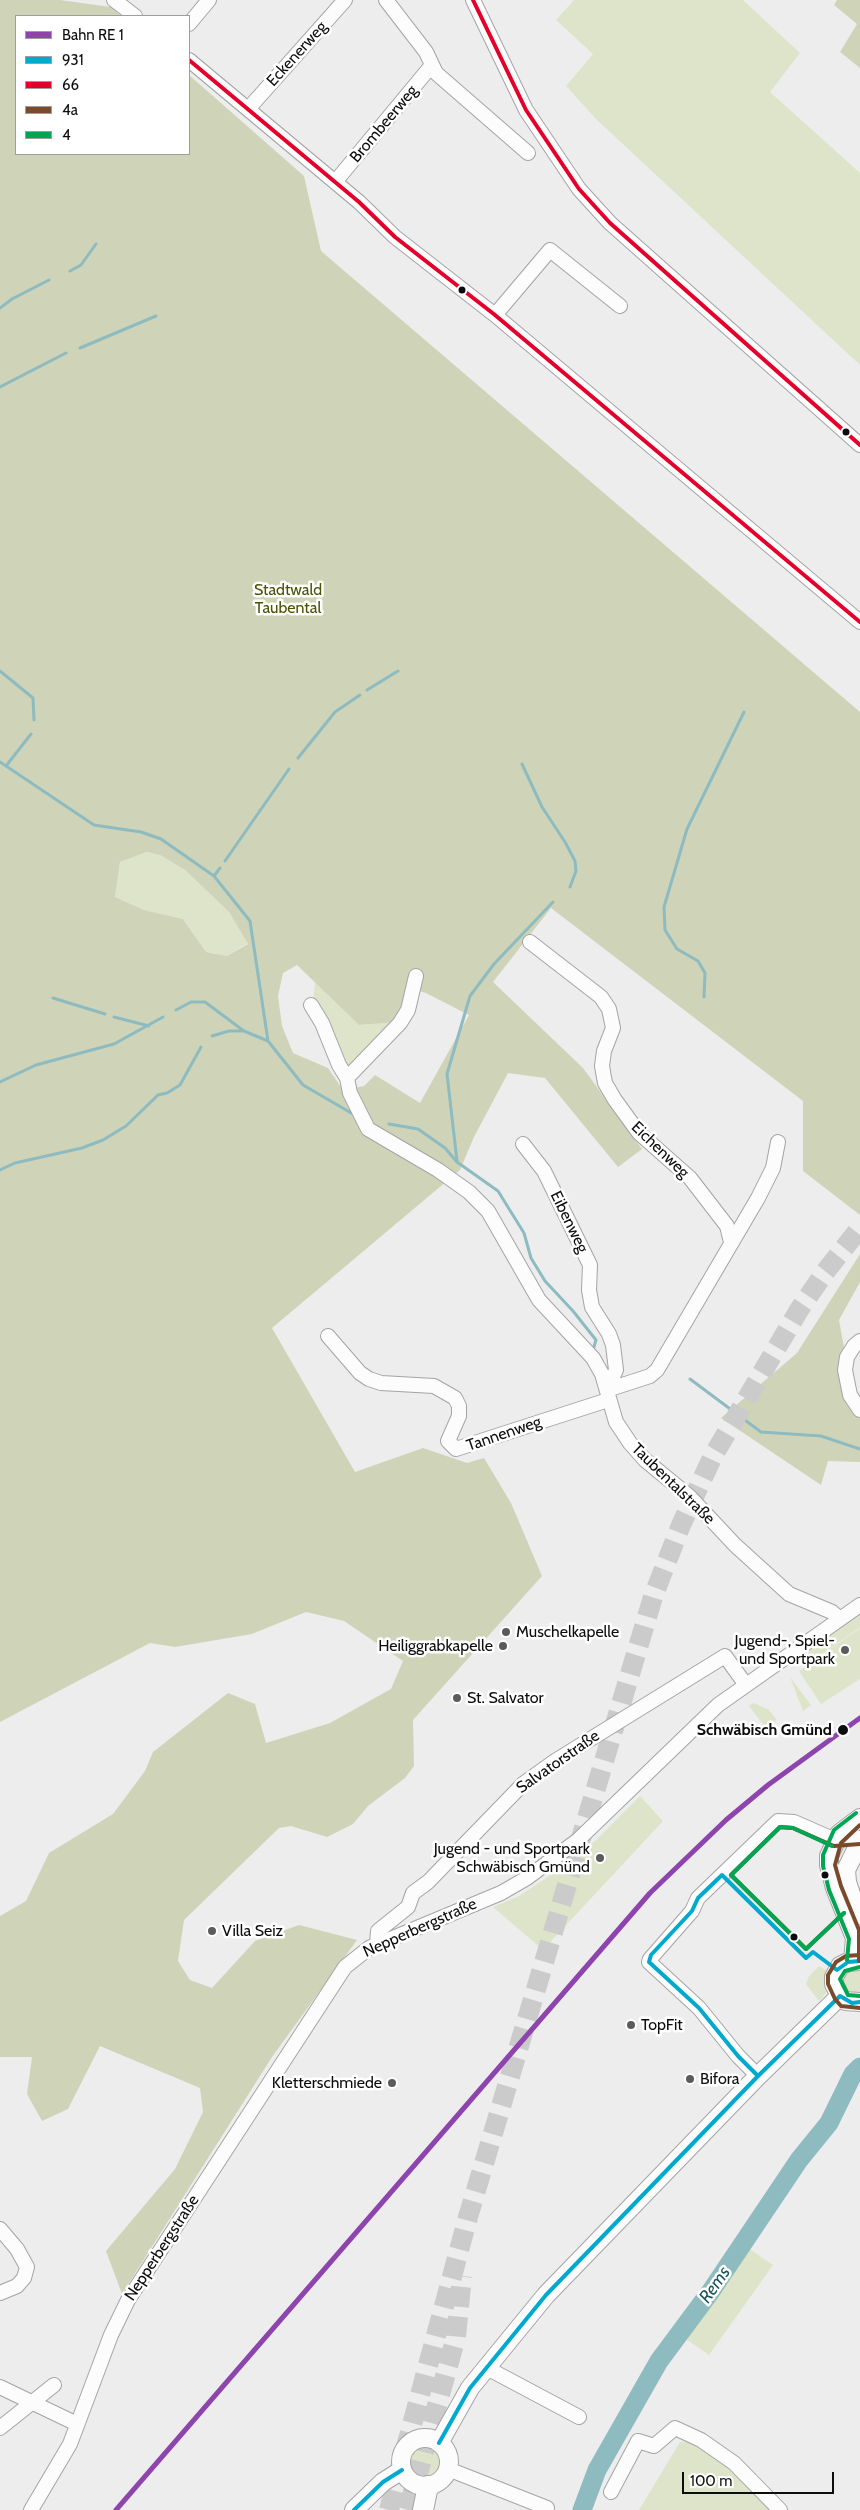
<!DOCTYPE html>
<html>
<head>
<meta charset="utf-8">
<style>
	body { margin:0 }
	#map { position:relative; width:860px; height:2510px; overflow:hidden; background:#ededed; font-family:Cabin,sans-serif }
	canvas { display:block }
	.legend { position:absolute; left:15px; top:15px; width:175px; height:140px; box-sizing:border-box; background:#fff; border:1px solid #9e9e9f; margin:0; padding:6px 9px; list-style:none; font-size:15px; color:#0d0d0e }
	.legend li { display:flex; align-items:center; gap:10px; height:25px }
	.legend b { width:25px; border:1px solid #9e9e9f }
	.scale { position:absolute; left:682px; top:2472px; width:152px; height:22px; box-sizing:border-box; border:2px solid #0d0d0e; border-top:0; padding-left:6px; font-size:15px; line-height:18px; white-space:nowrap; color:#0d0d0e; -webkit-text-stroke:4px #fff; paint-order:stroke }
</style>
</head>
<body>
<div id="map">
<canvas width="860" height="2510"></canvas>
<ul class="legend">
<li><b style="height:6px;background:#8e44ad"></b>Bahn RE 1</li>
<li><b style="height:6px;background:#00a9ce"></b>931</li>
<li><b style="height:6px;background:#e4002b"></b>66</li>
<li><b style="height:6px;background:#7a4b2a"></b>4a</li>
<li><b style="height:6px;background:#00a651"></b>4</li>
</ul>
<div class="scale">100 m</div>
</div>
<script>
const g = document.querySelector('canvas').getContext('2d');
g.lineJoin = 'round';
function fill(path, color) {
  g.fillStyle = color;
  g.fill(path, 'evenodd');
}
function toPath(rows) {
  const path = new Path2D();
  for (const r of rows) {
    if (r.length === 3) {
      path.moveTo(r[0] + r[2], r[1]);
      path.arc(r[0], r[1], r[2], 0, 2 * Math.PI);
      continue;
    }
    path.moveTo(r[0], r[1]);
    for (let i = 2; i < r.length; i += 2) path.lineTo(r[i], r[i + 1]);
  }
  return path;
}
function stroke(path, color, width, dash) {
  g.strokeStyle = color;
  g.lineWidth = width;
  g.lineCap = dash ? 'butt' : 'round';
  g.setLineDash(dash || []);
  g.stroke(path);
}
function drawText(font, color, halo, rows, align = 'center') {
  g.font = font + ' Cabin,sans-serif';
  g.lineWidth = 5;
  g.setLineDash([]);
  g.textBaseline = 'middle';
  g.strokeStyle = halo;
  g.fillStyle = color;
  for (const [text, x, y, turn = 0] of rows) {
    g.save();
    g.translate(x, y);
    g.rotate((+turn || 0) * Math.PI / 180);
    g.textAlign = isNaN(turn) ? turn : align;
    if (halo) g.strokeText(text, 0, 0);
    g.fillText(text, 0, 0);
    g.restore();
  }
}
fill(toPath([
	[574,0,743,0,800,53,770,92,860,173,860,365,596,119,566,86,593,54,556,20],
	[147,852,160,855,185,870,229,912,248,943,227,956,206,952,183,919,144,910,115,897,120,862],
	[315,982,359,1025,399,1022,350,1075,328,1023,313,1002],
	[860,1613,860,1627,814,1660,808,1652],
	[860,1628,860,1679,821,1704,799,1671],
	[790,1677,811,1705,803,1711],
	[753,1703,768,1709,777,1720,766,1728,749,1706],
	[640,1796,663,1821,543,1950,493,1907,519,1896,549,1876,595,1841],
	[819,1966,829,1972,826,1993,819,2001,806,1984,809,1976],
	[856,1969,860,1971,860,1992,852,1993,845,1989,843,1977,848,1971],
	[745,2246,773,2265,709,2355,683,2337],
	[692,2441,709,2449,776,2508,774,2510,639,2510,680,2442],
	[425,2463,17]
]), '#dee4c9');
fill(toPath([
	[0,0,60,0,111,7,121,16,16,16,16,154,189,154,189,75,304,176,321,251,860,712,860,1215,803,1171,803,1101,551,908,493,982,583,1068,642,1149,618,1167,545,1078,508,1073,474,1137,460,1170,272,1328,355,1472,423,1448,467,1463,484,1458,511,1503,542,1576,413,1720,414,1766,405,1778,368,1806,353,1824,327,1837,291,1826,279,1828,184,1920,178,1961,190,1980,212,1988,255,1941,299,1925,357,1940,272,2057,122,2294,106,2251,175,2169,203,2112,200,2088,100,2046,68,2109,42,2121,27,2094,32,2057,0,2057,0,1916,26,1901,49,1853,113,1814,145,1771,153,1752,228,1693,255,1704,266,1743,330,1723,391,1689,403,1661,344,1621,306,1612,252,1634,175,1647,150,1643,0,1722],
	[147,852,160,855,185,870,229,912,248,944,227,956,206,952,183,919,144,910,115,897,120,862],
	[297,965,359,1025,399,1022,409,988,426,993,469,1015,420,1103,375,1075,364,1086,343,1090,328,1068,293,1053,282,1026,278,996,283,973],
	[837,0,860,0,860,68,840,52,857,24,834,5],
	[860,1254,860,1282,839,1320,854,1403,860,1413,860,1462,828,1461,821,1485,721,1418,797,1353]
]), '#cfd4b9');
stroke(toPath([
	[70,271,81,265,96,244],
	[0,308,12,299,49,280],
	[80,348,156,316],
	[0,387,66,353],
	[0,671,33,698,34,720],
	[367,690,398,671],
	[298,758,335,712,360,695],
	[0,762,94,825,141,832,161,839,214,876,250,921,268,1041,303,1085,353,1114],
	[522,764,542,807,565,842,575,861,576,871,570,887],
	[6,766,31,734],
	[225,861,289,769],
	[214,876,220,868],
	[704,997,705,973,698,961,677,949,665,930,664,907,687,829,744,712],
	[53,998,105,1014],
	[176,1010,191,1002,205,1002,244,1031,268,1041],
	[114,1017,149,1026],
	[212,1036,229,1031,244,1031],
	[0,1082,36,1065,114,1044,163,1017],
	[389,1124,418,1129,445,1148,457,1162,498,1191,524,1233,531,1258,545,1281,573,1311,596,1340,593,1350],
	[457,1161,447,1074,470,996,494,964,553,902],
	[0,1170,15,1163,82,1148,103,1140,126,1126,158,1095,167,1093,180,1085,201,1047],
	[690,1379,761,1432,821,1436,860,1449]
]), '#8dbbc0', 3);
stroke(toPath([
	[582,2510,597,2470,659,2361,711,2291,799,2160,829,2123,853,2074,860,2067]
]), '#8dbbc0', 19);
stroke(toPath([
	[389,2510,468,2217,653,1597,681,1525,713,1456,799,1310,825,1272,860,1228],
	[408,2510,456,2337,462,2276]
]), '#cbcbcc', 20, [20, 10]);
const minor = toPath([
	[114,0,135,16],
	[386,0,426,52,436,73,528,153],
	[473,0,526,110,579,189,610,223,860,445],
	[189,24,209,0],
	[189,60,359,202,395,237,495,315,860,622],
	[249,108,345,0],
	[335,182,432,65],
	[495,315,550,250,620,306],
	[530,942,601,997,609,1009,613,1028,604,1051,602,1066,605,1083,615,1100,639,1133,690,1178,727,1226,731,1242],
	[311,1005,322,1023,339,1065,347,1078,350,1093,368,1129,438,1170,469,1192,488,1211,539,1300,593,1358,602,1374,616,1422,630,1443,645,1460,690,1497,735,1545,789,1594,832,1612,840,1619],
	[347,1078,400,1023,408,1010,416,976],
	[523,1144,544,1171,590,1265,589,1290,592,1307,609,1334,613,1345,616,1370,607,1390],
	[328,1336,360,1373,369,1379,381,1383,434,1386,455,1398,459,1406,459,1416,448,1441,456,1449,608,1400],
	[860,1341,854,1346,847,1357,845,1370,850,1395,860,1410],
	[607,1390,650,1376,657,1370,758,1198,773,1168,778,1142],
	[377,1944,378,1931,408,1907,413,1893,428,1882,523,1784,555,1761,725,1656,746,1685],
	[758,2076,738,2056,699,2008,649,1962,650,1959,692,1911,698,1898,778,1821,794,1822,835,1840,860,1838],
	[0,2229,17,2249,27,2267,24,2278,17,2286,0,2293],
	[485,2367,579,2417],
	[0,2387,77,2424],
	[0,2428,54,2385],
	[448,2469,547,2508,546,2510],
	[611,2492,638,2441,654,2446,675,2428,701,2440,734,2463,780,2510],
	[31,2510,70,2444,111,2335,128,2300,345,1967,369,1948,501,1893,527,1878,578,1840,718,1705,860,1605]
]);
const major = toPath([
	[858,1915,847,1882,846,1870,860,1842],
	[853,1961,855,1938,835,1888,829,1865,829,1856,839,1834,860,1818],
	[860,1961,848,1962,840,1966,834,1977,834,1984,840,1996,845,2001,860,2002],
	[425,2462,24],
	[439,2443,470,2388,546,2295,758,2076,840,1996],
	[354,2510,383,2482,402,2470]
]);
const highway = toPath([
	[423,2510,428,2486]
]);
stroke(minor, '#a4a4a5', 16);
stroke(major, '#a4a4a5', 20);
stroke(highway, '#a4a4a5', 22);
stroke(minor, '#fcfcfc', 14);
stroke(major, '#fcfcfc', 18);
stroke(highway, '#fcfcfc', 20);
stroke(toPath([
	[758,2076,738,2056,699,2008,649,1962,651,1955,692,1911,698,1898,722,1875,806,1958,813,1952,837,1970,848,1962,860,1961],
	[439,2443,470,2388,546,2295,758,2076,840,1996,852,2003,860,2002],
	[354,2510,383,2482,402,2470]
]), '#00a9ce', 4);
stroke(toPath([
	[473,0,526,110,579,189,610,223,860,445],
	[189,60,359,202,395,237,495,315,860,622]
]), '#e4002b', 4);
stroke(toPath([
	[844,1913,806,1949,731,1875,780,1827,793,1828,834,1846,860,1844],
	[859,1955,846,1956,836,1962,828,1975,828,1984,835,1999,841,2006,860,2008],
	[859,1961,859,1930,841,1886,835,1865,841,1843,860,1825]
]), '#7a4b2a', 4);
stroke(toPath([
	[832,1846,793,1828,780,1827,731,1875,806,1949,844,1913],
	[847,1960,849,1939,829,1890,823,1866,823,1855,834,1830,856,1813],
	[860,1967,845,1971,840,1979,848,1995,860,1996]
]), '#00a651', 4);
stroke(toPath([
	[116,2510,650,1893,726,1820,768,1785,860,1718]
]), '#8e44ad', 5);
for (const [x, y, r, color] of [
	[462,290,4.5,"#0d0d0e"],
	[846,432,4.5,"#0d0d0e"],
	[506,1632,5,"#5b5b5c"],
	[503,1646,5,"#5b5b5c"],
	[845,1650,5,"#5b5b5c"],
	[457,1698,5,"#5b5b5c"],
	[843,1730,6,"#0d0d0e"],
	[600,1858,5,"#5b5b5c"],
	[825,1875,4.5,"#0d0d0e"],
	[212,1931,5,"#5b5b5c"],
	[794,1937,4.5,"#0d0d0e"],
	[631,2025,5,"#5b5b5c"],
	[690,2079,5,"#5b5b5c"],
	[392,2083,5,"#5b5b5c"]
]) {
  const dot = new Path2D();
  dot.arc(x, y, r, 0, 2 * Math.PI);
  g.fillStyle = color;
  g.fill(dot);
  stroke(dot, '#fff', 2);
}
drawText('16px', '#0d0d0e', '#fff', [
	["Eckenerweg",297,54,-48],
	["Brombeerweg",384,124,-50],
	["Eichenweg",660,1150,44],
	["Eibenweg",569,1222,64],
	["Tannenweg",504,1434,-19],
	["Taubentalstraße",673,1484,44],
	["Salvatorstraße",558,1762,-35],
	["Nepperbergstraße",420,1928,-24],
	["Nepperbergstraße",162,2248,-57]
]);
drawText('16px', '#495300', '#fff', [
	["Stadtwald",288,590],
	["Taubental",288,608]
]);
drawText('16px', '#0d0d0e', '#fff', [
	["Muschelkapelle",516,1632],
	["Jugend-, Spiel-",835,1641,"right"],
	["und Sportpark",835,1659,"right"],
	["Heiliggrabkapelle",493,1646,"right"],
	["St. Salvator",467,1698],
	["Jugend - und Sportpark",590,1849,"right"],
	["Schwäbisch Gmünd",590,1867,"right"],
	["Villa Seiz",222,1931],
	["TopFit",641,2025],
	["Bifora",700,2079],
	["Kletterschmiede",382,2083,"right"]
], 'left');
drawText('bold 16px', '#0d0d0e', '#fff', [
	["Schwäbisch Gmünd",832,1730]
], 'right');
drawText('italic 18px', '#1b545a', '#fff', [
	["Rems",715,2285,-55]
]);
</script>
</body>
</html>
